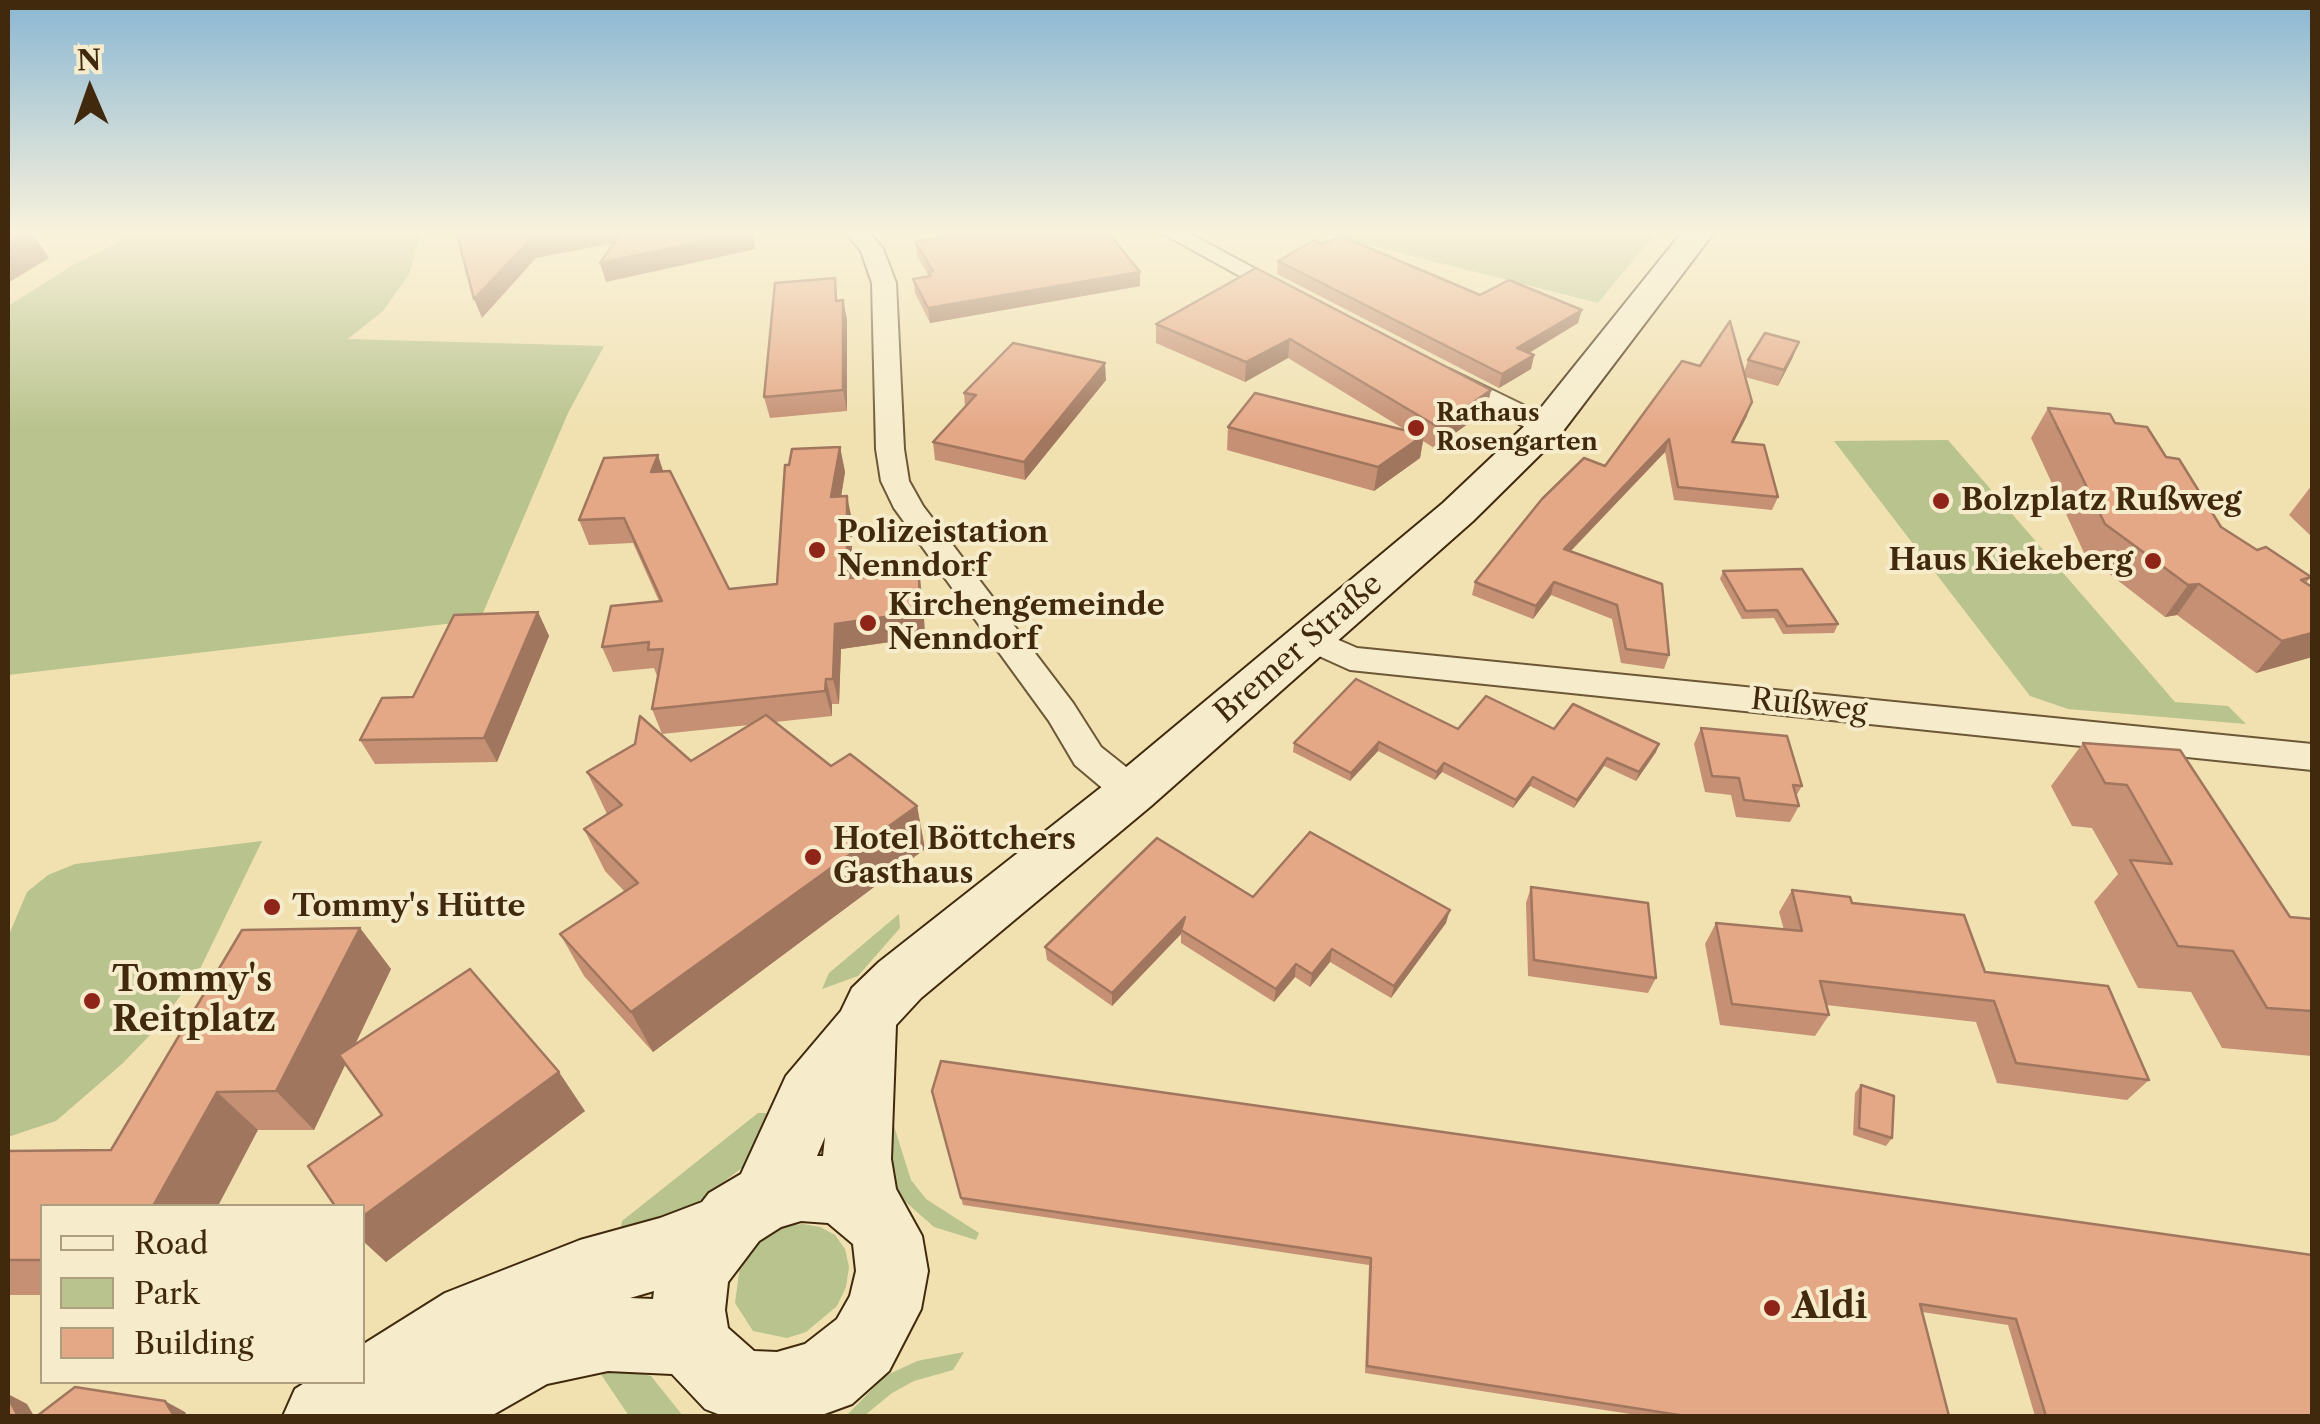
<!DOCTYPE html>
<html>
<head>
<meta charset="utf-8">
<style>
	body { margin:0 }
	#map { position:relative; width:2320px; height:1424px; overflow:hidden; background:#f1e1b1; font-family:"Libre Caslon Text",serif }
	canvas { display:block }
	.frame { position:absolute; inset:0; border:10px solid #40290d; pointer-events:none }
	.legend { position:absolute; left:40px; top:1204px; width:325px; height:180px; box-sizing:border-box; background:#f6eccc; border:2px solid #ad9e80; margin:0; padding:12px 18px; list-style:none; font-size:30px; color:#40290d }
	.legend li { display:flex; align-items:center; gap:20px; height:50px }
	.legend b { width:50px; border:2px solid #ad9e80 }
	.north { position:absolute; left:40px; top:40px; width:100px; height:100px; -webkit-text-stroke:8px #f6eccc; paint-order:stroke; rotate:358deg; font-size:28px; font-weight:700; line-height:40px; text-align:center; color:#40290d }
	.north::after { content:''; display:block; margin:auto; width:35px; height:45px; background:#40290d; clip-path:polygon(50% 0,100% 100%,50% 72%,0 100%) }
</style>
</head>
<body>
<div id="map">
<canvas width="2320" height="1424"></canvas>
<div class="frame"></div>
<ul class="legend">
<li><b style="height:12px;background:#f6eccc"></b>Road</li>
<li><b style="height:28px;background:#b8c38d"></b>Park</li>
<li><b style="height:28px;background:#e5a887"></b>Building</li>
</ul>
<div class="north">N</div>
</div>
<script>
const g = document.querySelector('canvas').getContext('2d');
g.lineJoin = 'round';
function fill(path, color) {
  g.fillStyle = color;
  g.fill(path, 'evenodd');
}
function toPath(rows) {
  const path = new Path2D();
  for (const r of rows) {
    path.moveTo(r[0], r[1]);
    for (let i = 2; i < r.length; i += 2) path.lineTo(r[i], r[i + 1]);
  }
  return path;
}
function stroke(path, color, width, dash) {
  g.strokeStyle = color;
  g.lineWidth = width;
  g.lineCap = dash ? 'butt' : 'round';
  g.setLineDash(dash || []);
  g.stroke(path);
}
function drawText(font, color, halo, rows, align = 'center') {
  g.font = font + ' "Libre Caslon Text",serif';
  g.lineWidth = 8;
  g.setLineDash([]);
  g.textBaseline = 'middle';
  g.strokeStyle = halo;
  g.fillStyle = color;
  for (const [text, x, y, turn = 0] of rows) {
    g.save();
    g.translate(x, y);
    g.rotate((+turn || 0) * Math.PI / 180);
    g.textAlign = isNaN(turn) ? turn : align;
    if (halo) g.strokeText(text, 0, 0);
    g.fillText(text, 0, 0);
    g.restore();
  }
}
fill(toPath([
	[74,231,422,231,409,274,383,311,348,339,604,346,568,413,480,620,8,675,8,306,78,262,140,232],
	[1314,231,1657,231,1598,303],
	[1948,440,2175,702,2228,706,2246,724,2068,709,2030,696,1834,441],
	[262,841,199,971,154,1031,122,1064,56,1121,8,1137,8,937,27,892,48,875,75,864],
	[899,914,900,928,858,976,822,989,829,973],
	[758,1113,781,1113,757,1156,665,1228,619,1244,622,1221],
	[894,1126,911,1180,926,1199,979,1233,976,1240,934,1227,900,1197,879,1127],
	[803,1224,820,1227,835,1235,845,1249,849,1267,846,1287,837,1306,806,1332,787,1338,753,1331,735,1303,740,1266,766,1235,784,1226],
	[964,1352,953,1370,914,1381,892,1393,864,1416,846,1416,885,1376,917,1361],
	[602,1362,651,1376,683,1416,629,1416,600,1373]
]), '#b8c38d');
const minor = toPath([
	[845,231,868,231,883,249,896,283,904,449,909,481,923,506,1073,703,1101,747,1145,782,1151,792,1145,802,1132,806,1119,802,1075,765,1049,721,894,508,881,481,876,449,872,283,861,251,845,231],
	[1158,231,1185,231,1300,293,1296,298,1280,298,1158,231],
	[1449,369,1556,421,1560,427,1556,433,1536,433,1440,382,1436,377,1440,372,1449,369],
	[1311,628,1357,648,2312,744,2312,770,1350,670,1299,647,1294,639,1299,631,1311,628]
]);
const secondary = toPath([
	[1683,231,1715,231,1560,435,1473,521,1151,806,921,998,896,1025,891,1159,896,1189,922,1236,928,1271,921,1309,889,1371,852,1404,819,1416,723,1416,705,1409,672,1374,608,1371,547,1384,491,1416,283,1416,295,1389,306,1382,362,1382,362,1345,445,1293,580,1240,660,1218,702,1202,709,1193,741,1174,786,1076,841,1011,852,988,879,962,1113,778,1443,503,1532,419,1683,231],
	[825,1137,823,1156,817,1156,825,1137],
	[801,1221,828,1223,853,1244,856,1271,850,1296,837,1319,805,1344,777,1352,754,1351,728,1328,725,1310,728,1282,759,1241,781,1227,801,1221],
	[654,1291,653,1299,630,1298,654,1291]
]);
stroke(minor, '#6c5736', 4);
stroke(secondary, '#40290d', 4);
fill(minor, '#f6eccc');
fill(secondary, '#f6eccc');
fill(toPath([
	[944,231,1107,231,1140,286,930,323,915,293,913,279,929,276,917,256,915,242,945,237],
	[1322,244,1480,295,1578,323,1529,353,1534,355,1531,369,1499,388,1277,274,1278,261],
	[1256,268,1491,390,1486,411,1434,448,1423,441,1420,458,1374,491,1227,450,1228,427,1407,431,1288,358,1245,382,1156,343,1156,324],
	[839,300,843,300,847,320,847,411,770,418,764,397],
	[1793,357,1778,386,1745,377,1747,416,1733,442,1778,497,1772,510,1674,500,1665,452,1571,551,1669,655,1664,669,1621,663,1612,619,1551,595,1533,619,1472,595,1475,582,1605,466,1700,366,1744,372,1748,360],
	[1106,380,1025,480,935,460,933,442,965,407,964,393],
	[2048,408,2115,423,2166,457,2221,527,2257,550,2311,577,2306,583,2312,633,2312,657,2256,673,2177,615,2165,617,2085,555,2031,438],
	[840,447,845,472,841,496,852,520,852,578,923,600,925,637,841,649,839,704,832,704,832,716,775,722,831,766,917,806,925,849,653,1052,584,976,560,934,625,892,605,871,584,829,607,814,587,772,691,761,749,725,662,734,652,709,657,676,654,668,613,672,602,647,659,601,633,543,589,545,579,520,663,471,729,589,777,584,789,465],
	[2312,485,2312,537,2289,515],
	[1723,571,1838,624,1834,633,1783,634,1774,618,1742,619,1720,579],
	[538,612,549,636,497,762,375,764,360,740,413,697],
	[1701,728,1802,786,1796,796,1799,806,1790,822,1736,817,1731,795,1705,792,1694,744],
	[1458,729,1554,729,1659,744,1656,752,1636,781,1604,766,1574,808,1530,786,1513,808,1442,772,1435,780,1378,751,1350,781,1293,752,1294,743],
	[2083,743,2290,917,2312,919,2312,1056,2222,1048,2191,992,2138,988,2094,902,2118,874,2092,828,2072,826,2051,786],
	[1531,887,1656,978,1648,993,1528,976,1526,903],
	[1792,890,1852,903,1985,972,2149,1080,2127,1100,1997,1083,1976,1022,1826,1005,1829,1015,1815,1036,1720,1025,1705,944,1716,923,1784,930,1779,912],
	[1253,897,1446,923,1391,998,1330,962,1310,987,1295,977,1274,1002,1181,943,1181,934,1112,1006,1047,960,1045,947],
	[360,928,391,969,355,1045,585,1111,386,1262,362,1240,362,1206,382,1115,345,1065,314,1130,258,1130,42,1206,42,1295,8,1295,8,1151,111,1150],
	[1861,1085,1892,1138,1886,1146,1853,1135,1855,1093],
	[932,1091,2312,1255,2312,1416,2035,1416,2008,1325,1922,1312,1949,1416,1643,1416,1365,1373,1369,1265,963,1205]
]), '#c59074');
fill(toPath([
	[31,231,49,258,8,283,8,244],
	[580,231,632,231,634,239,536,258,482,318,474,299,530,240],
	[752,231,756,249,606,282,600,263],
	[1140,272,1140,286,930,323,928,308],
	[843,300,847,320,847,411,843,390],
	[1582,310,1578,323,1514,362,1517,348],
	[1290,339,1288,358,1245,382,1246,362],
	[1799,342,1793,357,1778,386,1784,370],
	[1534,355,1531,369,1499,388,1502,374],
	[1105,363,1106,380,1025,480,1024,462],
	[1491,390,1486,411,1434,448,1438,427],
	[1752,402,1747,416,1727,455,1732,442],
	[1424,435,1420,458,1374,491,1378,467],
	[1669,439,1665,452,1560,562,1564,549],
	[840,447,845,472,837,522,831,497],
	[658,455,666,480,651,472],
	[847,496,852,520,852,603,847,578],
	[919,575,923,600,925,637,841,649,839,704,833,679,835,624],
	[1554,582,1551,595,1533,619,1536,606],
	[2199,584,2177,615,2165,617,2188,585],
	[538,612,549,636,497,762,484,738],
	[2312,633,2312,657,2256,673,2282,641],
	[826,679,832,704,832,716,825,691],
	[1379,742,1378,751,1350,781,1351,773],
	[1659,744,1656,752,1636,781,1639,772],
	[1607,758,1604,766,1574,808,1577,800],
	[1444,763,1442,772,1435,780,1437,772],
	[1533,777,1530,786,1513,808,1516,800],
	[917,806,925,849,653,1052,631,1012],
	[1450,910,1446,923,1391,998,1394,986],
	[1185,917,1181,934,1112,1006,1112,993],
	[360,928,391,969,314,1130,276,1091],
	[1332,949,1330,962,1310,987,1312,974],
	[1296,964,1295,977,1274,1002,1276,989],
	[559,1072,585,1111,386,1262,362,1240,362,1217],
	[217,1092,258,1130,218,1206,153,1206],
	[8,1394,27,1404,34,1416,18,1416,8,1398],
	[165,1401,185,1412,187,1416,174,1416]
]), '#a0765e');
const building = toPath([
	[8,231,31,231,8,244,8,231],
	[456,231,580,231,530,240,474,299,456,231],
	[622,231,751,231,600,263,622,231],
	[951,231,1107,231,1140,272,928,308,913,279,931,276,928,272,933,271,915,242,955,235,951,231],
	[1341,236,1480,295,1509,280,1582,310,1517,348,1534,355,1502,374,1278,261,1314,240,1322,244,1341,236],
	[1256,268,1491,390,1438,427,1290,339,1246,362,1156,324,1256,268],
	[835,278,836,301,843,300,843,390,764,397,775,283,835,278],
	[1730,321,1752,402,1732,442,1764,445,1778,497,1678,487,1669,439,1564,549,1662,584,1669,655,1626,649,1617,605,1554,582,1536,606,1475,582,1542,499,1584,458,1605,466,1682,361,1700,366,1730,321],
	[1765,333,1799,342,1784,370,1748,360,1765,333],
	[1013,343,1105,363,1024,462,933,442,976,395,964,393,1013,343],
	[1255,393,1424,435,1378,467,1228,427,1255,393],
	[2048,408,2110,414,2115,423,2147,427,2166,457,2179,459,2221,527,2257,550,2266,547,2311,577,2301,580,2312,587,2312,633,2282,641,2199,584,2188,585,2105,524,2048,408],
	[840,447,831,497,847,496,847,578,919,575,920,612,835,624,833,679,826,679,825,691,652,709,663,649,648,650,649,642,602,647,611,606,662,601,624,518,579,520,604,458,658,455,651,472,670,471,729,589,777,584,785,465,789,465,792,449,840,447],
	[1802,569,1838,624,1787,626,1777,610,1746,611,1723,571,1802,569],
	[538,612,484,738,360,740,382,698,413,697,454,615,538,612],
	[1356,679,1458,729,1486,696,1554,729,1573,704,1659,744,1639,772,1607,758,1577,800,1533,777,1516,800,1444,763,1437,772,1379,742,1351,773,1294,743,1356,679],
	[766,715,831,766,850,754,917,806,631,1012,560,934,638,883,584,829,622,805,587,772,635,744,640,716,691,761,766,715],
	[1701,728,1787,736,1802,786,1793,785,1799,806,1744,800,1739,778,1712,776,1701,728],
	[2083,743,2180,750,2290,917,2312,919,2312,1011,2267,1008,2233,951,2178,946,2130,860,2172,864,2127,785,2105,783,2083,743],
	[1310,832,1450,910,1394,986,1332,949,1312,974,1296,964,1276,989,1181,930,1185,917,1112,993,1045,947,1157,838,1253,897,1310,832],
	[1531,887,1648,903,1656,978,1534,960,1531,887],
	[1792,890,1850,897,1852,903,1964,915,1985,972,2108,986,2149,1080,2016,1063,1994,1001,1820,981,1829,1015,1732,1004,1716,923,1802,931,1792,890],
	[360,928,276,1091,217,1092,153,1206,42,1206,42,1260,8,1260,8,1151,111,1150,242,930,360,928],
	[470,969,559,1072,362,1217,362,1206,335,1206,308,1166,382,1115,339,1055,470,969],
	[941,1061,2312,1255,2312,1416,2046,1416,2016,1319,1920,1304,1949,1416,1685,1416,1367,1366,1371,1258,961,1198,932,1091,941,1061],
	[1861,1085,1894,1096,1892,1138,1859,1128,1861,1085],
	[75,1387,165,1401,174,1416,37,1416,75,1387],
	[8,1398,18,1416,8,1416,8,1398]
]);
fill(building, '#e5a887');
stroke(building, '#a0765e', 2.5);
const sky = g.createLinearGradient(0, 0, 0, 430);
sky.addColorStop(0, '#8ab7d3');
sky.addColorStop(0.54, '#f9f2dc');
sky.addColorStop(1, '#f9f2dc00');
g.fillStyle = sky;
g.fillRect(0, 0, 2320, 430);
for (const [x, y, r, color] of [
	[1416,428,10,"#8f2418"],
	[1941,501,10,"#8f2418"],
	[817,550,10,"#8f2418"],
	[2153,561,10,"#8f2418"],
	[868,623,10,"#8f2418"],
	[813,857,10,"#8f2418"],
	[272,907,10,"#8f2418"],
	[92,1001,10,"#8f2418"],
	[1772,1308,10,"#8f2418"]
]) {
  const dot = new Path2D();
  dot.arc(x, y, r, 0, 2 * Math.PI);
  g.fillStyle = color;
  g.fill(dot);
  stroke(dot, '#f6eccc', 4);
}
drawText('bold 25px', '#40290d', '#f6eccc', [
	["Rathaus",1436,414],
	["Rosengarten",1436,443]
], 'left');
drawText('bold 30px', '#40290d', '#f6eccc', [
	["Bolzplatz Rußweg",1961,501],
	["Polizeistation",837,533],
	["Nenndorf",837,567],
	["Haus Kiekeberg",2133,561,"right"],
	["Kirchengemeinde",888,606],
	["Nenndorf",888,640],
	["Hotel Böttchers",833,840],
	["Gasthaus",833,874],
	["Tommy's Hütte",292,907]
], 'left');
drawText('30px', '#40290d', '#f6eccc', [
	["Bremer Straße",1299,649,-41],
	["Rußweg",1809,706,6]
]);
drawText('bold 35px', '#40290d', '#f6eccc', [
	["Tommy's",112,981],
	["Reitplatz",112,1021],
	["Aldi",1792,1308]
], 'left');
</script>
</body>
</html>
